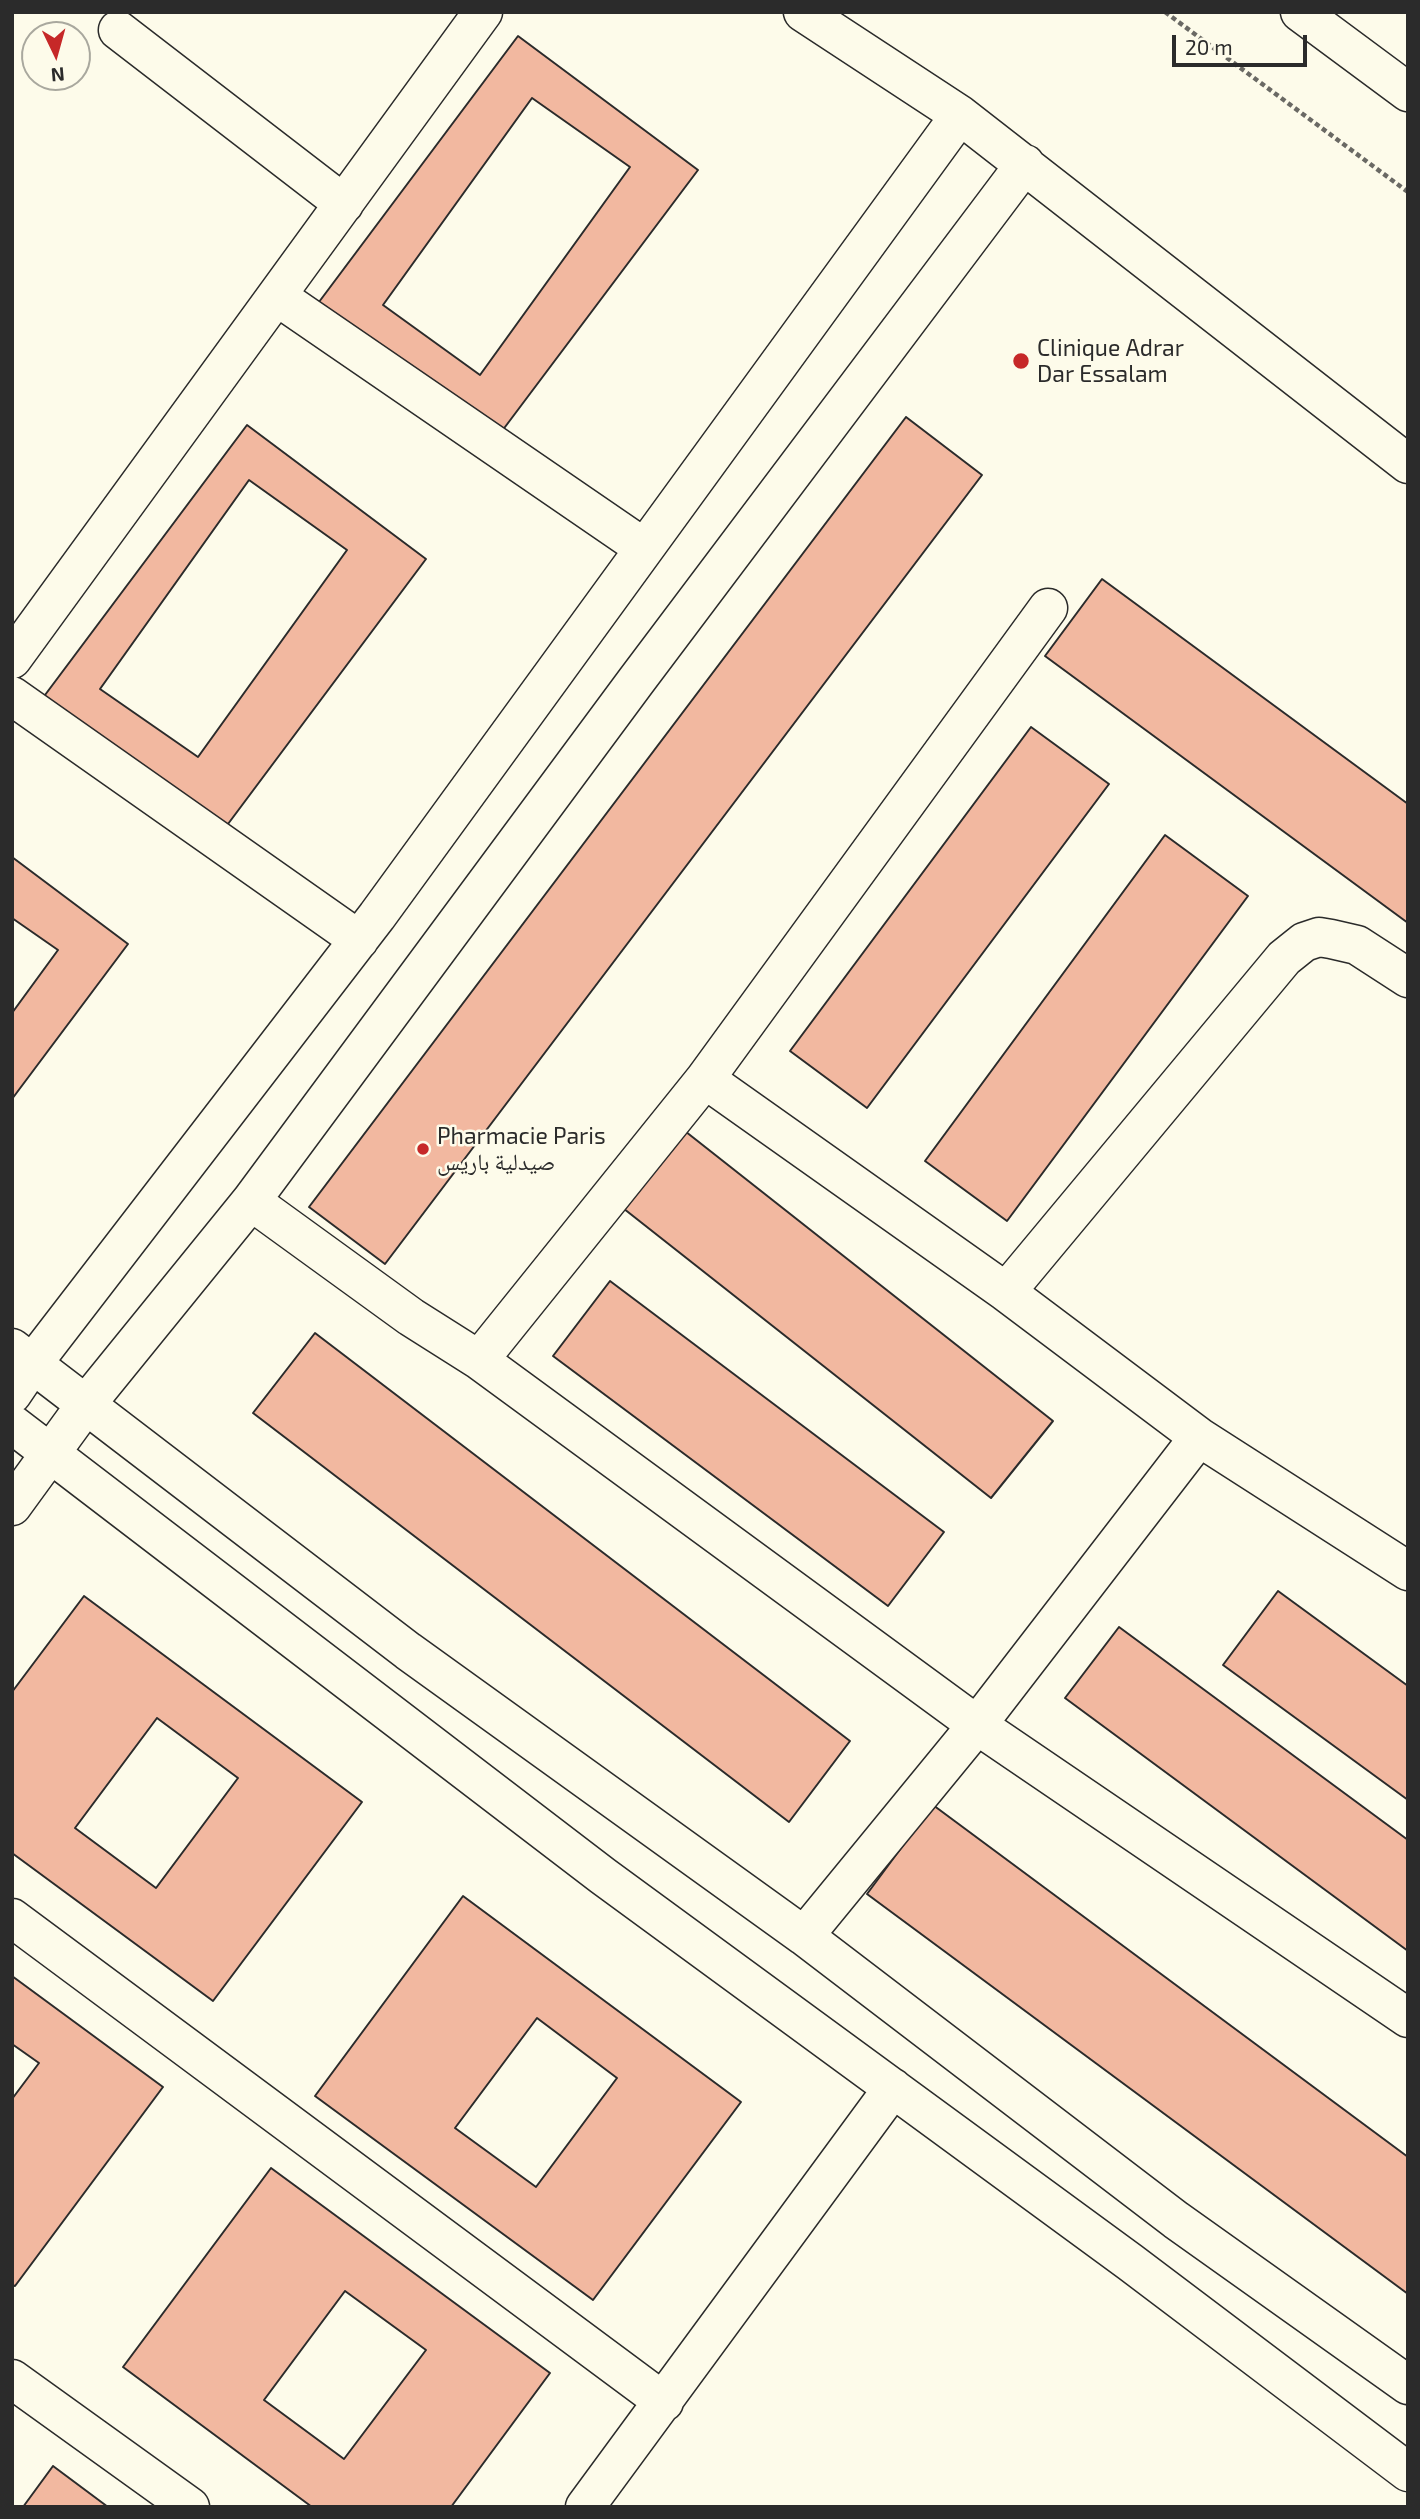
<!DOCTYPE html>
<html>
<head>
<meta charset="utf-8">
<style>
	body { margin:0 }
	#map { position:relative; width:1420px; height:2519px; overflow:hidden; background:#fdfbea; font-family:"Exo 2",sans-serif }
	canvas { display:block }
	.frame { position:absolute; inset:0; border:14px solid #2b2b2b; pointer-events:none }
	.north { position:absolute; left:21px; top:21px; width:70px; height:70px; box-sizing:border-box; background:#fdfbea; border:2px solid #a9a89e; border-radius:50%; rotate:175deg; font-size:19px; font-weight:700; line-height:28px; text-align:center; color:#2b2b2b }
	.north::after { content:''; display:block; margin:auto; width:24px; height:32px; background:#c62828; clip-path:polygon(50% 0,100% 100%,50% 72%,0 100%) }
	.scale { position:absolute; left:1172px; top:35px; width:135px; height:32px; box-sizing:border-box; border:4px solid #2b2b2b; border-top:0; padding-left:9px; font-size:21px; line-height:24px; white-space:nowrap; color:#2b2b2b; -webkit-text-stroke:5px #fdfbea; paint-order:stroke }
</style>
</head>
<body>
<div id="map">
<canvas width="1420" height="2519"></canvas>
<div class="frame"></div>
<div class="north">N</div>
<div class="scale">20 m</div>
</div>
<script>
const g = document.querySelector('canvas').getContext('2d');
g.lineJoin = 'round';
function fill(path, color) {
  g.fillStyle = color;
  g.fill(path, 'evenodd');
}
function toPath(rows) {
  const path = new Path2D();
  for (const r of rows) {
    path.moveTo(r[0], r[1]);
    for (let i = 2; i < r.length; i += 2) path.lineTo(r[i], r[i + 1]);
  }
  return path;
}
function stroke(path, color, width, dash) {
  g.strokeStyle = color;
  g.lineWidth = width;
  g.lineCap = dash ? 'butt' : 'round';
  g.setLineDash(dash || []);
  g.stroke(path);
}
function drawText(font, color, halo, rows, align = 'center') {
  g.font = font + ' "Exo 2","Noto Naskh Arabic",sans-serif';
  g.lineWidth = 5;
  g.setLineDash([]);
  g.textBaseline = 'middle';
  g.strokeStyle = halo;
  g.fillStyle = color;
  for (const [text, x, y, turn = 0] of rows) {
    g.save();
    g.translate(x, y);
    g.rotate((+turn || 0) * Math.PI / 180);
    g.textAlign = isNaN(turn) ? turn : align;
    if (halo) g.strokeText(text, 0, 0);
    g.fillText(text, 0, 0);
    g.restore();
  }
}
const building = toPath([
	[518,36,698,170,493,443,313,310,518,36],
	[532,98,630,167,480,375,383,305,532,98],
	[906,417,982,475,385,1264,309,1207,906,417],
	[247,425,426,559,222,832,42,699,247,425],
	[249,480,347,550,198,757,100,689,249,480],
	[1102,579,1408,804,1408,923,1045,656,1102,579],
	[1031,727,1109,784,867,1108,790,1051,1031,727],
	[1165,835,1248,896,1007,1221,925,1161,1165,835],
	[12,857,128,944,12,1099,12,1013,58,950,12,918,12,857],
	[676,1124,1053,1421,991,1498,614,1201,676,1124],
	[610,1281,944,1532,888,1606,553,1356,610,1281],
	[315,1333,850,1741,789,1822,253,1413,315,1333],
	[1278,1591,1408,1686,1408,1800,1223,1665,1278,1591],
	[84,1596,362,1802,213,2001,12,1853,12,1692,84,1596],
	[157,1718,238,1778,156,1888,75,1828,157,1718],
	[1119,1627,1408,1840,1408,1951,1065,1698,1119,1627],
	[933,1805,1408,2157,1408,2294,867,1894,933,1805],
	[463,1896,741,2102,593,2300,315,2096,463,1896],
	[537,2018,617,2078,536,2187,455,2128,537,2018],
	[12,1976,163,2087,15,2286,12,2285,12,2099,39,2063,12,2044,12,1976],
	[271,2168,550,2373,451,2507,312,2507,123,2367,271,2168],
	[345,2291,426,2350,344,2459,264,2400,345,2291],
	[53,2466,108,2507,23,2507,53,2466]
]);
fill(building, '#f2b8a0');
stroke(building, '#2b2b2b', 2);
const street = toPath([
	[803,12,960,115,1408,464],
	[118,30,344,204],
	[278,297,644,548],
	[12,659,483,12],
	[12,696,359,940],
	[705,1079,1048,608],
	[251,1201,411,1317,479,1360,977,1725,1408,2018],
	[12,1348,408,1651,804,1936,1176,2220,1408,2385],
	[479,1360,705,1079,1006,1292],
	[12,1394,33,1363,377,916,960,115],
	[12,1424,603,1876,1130,2262,1408,2472],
	[1199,1437,1408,1571],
	[12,1506,87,1403,251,1201,636,681,1025,164],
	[12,1918,664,2402],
	[804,1936,977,1725,1199,1437,1006,1292,1284,958,1304,942,1319,937,1331,939,1357,945,1408,978],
	[12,2379,190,2507],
	[585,2507,893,2088]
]);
const highway = toPath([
	[1300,12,1408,92]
]);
stroke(street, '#2b2b2b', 41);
stroke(highway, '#2b2b2b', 41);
stroke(toPath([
	[1165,12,1408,192]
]), '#6a6964', 4.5, [5, 3.5]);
stroke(street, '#fdfbea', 38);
stroke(highway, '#fdfbea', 38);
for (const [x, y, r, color] of [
	[1021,361,9,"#c62828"],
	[423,1149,7,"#c62828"]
]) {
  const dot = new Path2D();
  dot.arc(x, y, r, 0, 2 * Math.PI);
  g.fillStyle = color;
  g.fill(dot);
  stroke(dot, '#fdfbea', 2.5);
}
drawText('23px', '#2b2b2b', '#fdfbea', [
	["Clinique Adrar",1037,348],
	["Dar Essalam",1037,374],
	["Pharmacie Paris",437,1136],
	["صيدلية باريس",437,1162]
], 'left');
</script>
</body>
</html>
